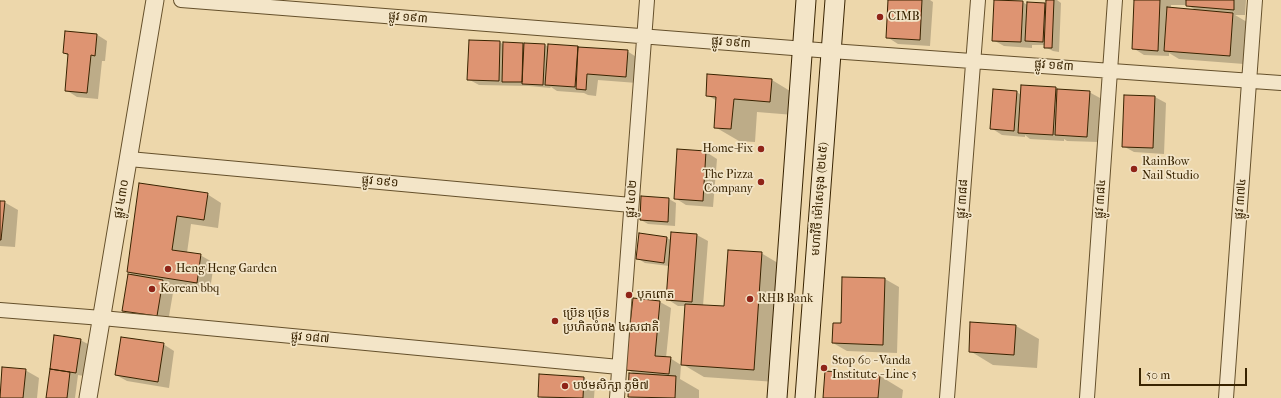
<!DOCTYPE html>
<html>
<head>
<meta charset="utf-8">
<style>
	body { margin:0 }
	#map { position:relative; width:1281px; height:398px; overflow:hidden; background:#edd7ab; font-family:"IM FELL French Canon",serif }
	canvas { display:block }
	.scale { position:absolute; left:1139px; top:368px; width:108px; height:18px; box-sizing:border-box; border:2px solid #382300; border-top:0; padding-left:5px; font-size:12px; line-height:14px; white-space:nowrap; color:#382300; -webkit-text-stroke:3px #f3e5c8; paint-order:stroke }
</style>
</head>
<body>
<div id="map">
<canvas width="1281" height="398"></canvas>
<div class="scale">50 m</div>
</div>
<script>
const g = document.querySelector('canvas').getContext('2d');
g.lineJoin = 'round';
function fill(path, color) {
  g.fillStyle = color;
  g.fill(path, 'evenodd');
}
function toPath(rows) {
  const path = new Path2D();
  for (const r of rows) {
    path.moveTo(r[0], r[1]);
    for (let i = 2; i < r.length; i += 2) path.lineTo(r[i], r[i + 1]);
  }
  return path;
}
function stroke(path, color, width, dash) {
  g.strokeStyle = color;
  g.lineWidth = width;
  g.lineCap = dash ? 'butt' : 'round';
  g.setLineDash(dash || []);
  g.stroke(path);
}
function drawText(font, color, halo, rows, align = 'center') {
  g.font = font + ' "IM FELL French Canon","Noto Sans Khmer",serif';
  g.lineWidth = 3.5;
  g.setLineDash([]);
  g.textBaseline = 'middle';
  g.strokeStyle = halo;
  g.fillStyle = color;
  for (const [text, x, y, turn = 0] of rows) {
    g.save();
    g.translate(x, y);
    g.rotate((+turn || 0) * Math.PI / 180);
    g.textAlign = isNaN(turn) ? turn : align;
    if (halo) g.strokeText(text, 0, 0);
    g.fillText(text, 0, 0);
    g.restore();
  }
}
fill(toPath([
	[889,0,930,0,933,2,930,46,898,44,887,37],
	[995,0,1023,2,1027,5,1045,4,1047,6,1047,0,1057,0,1061,3,1059,52,1053,51,1045,47,1045,45,1032,45,1032,48,1004,46,993,40],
	[1135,0,1246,0,1245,15,1235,15,1247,22,1244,64,1179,59,1169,53,1169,56,1144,55,1133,48],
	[1171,5,1187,5,1196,10,1171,8],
	[96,34,107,41,105,61,102,61,98,99,77,97,66,90,69,56,64,53],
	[500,42,504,45,522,44,525,45,545,45,549,47,549,45,627,51,638,58,637,83,598,80,596,96,588,95,584,93,557,91,551,87,550,88,529,86,479,85,468,79],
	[772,80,795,94,794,115,757,112,755,142,739,141,715,127,717,101,707,95],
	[1056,88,1059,90,1089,92,1100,98,1098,142,1067,141,1064,139,1064,141,1030,139,1025,135,1025,137,1002,135,991,128,1017,92,1021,95],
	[1125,96,1155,97,1166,103,1164,154,1134,152,1123,146],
	[706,152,717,159,713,207,686,205,675,198],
	[140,184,207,194,221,203,218,228,191,224,187,253,200,255,214,263,210,290,168,284,174,287,168,322,134,316,123,310,135,276,128,272],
	[669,199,676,203,675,226,648,224,641,220],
	[0,202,4,202,18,210,15,247,0,246],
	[640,235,667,238,671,240,697,235,708,241,703,306,725,307,761,253,783,266,776,382,704,377,682,364,686,306,678,306,667,299,669,266,645,263,637,258],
	[885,279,899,287,897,353,847,351,833,343,842,324],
	[634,299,660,302,671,308,666,358,670,358,681,365,680,379,699,390,699,398,631,398,629,397,636,375,627,369],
	[1016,326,1039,339,1037,368,993,365,970,351],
	[80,340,88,344,84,376,78,375,75,398,47,398],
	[163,344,174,351,169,388,127,381,116,375],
	[25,370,39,378,37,398,1,398],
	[880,376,903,390,902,398,824,398],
	[584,378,595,384,594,398,542,398,539,396]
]), '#0003');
const building = toPath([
	[888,0,922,0,920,40,886,38,888,0],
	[994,0,1023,1,1021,42,992,41,994,0],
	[1046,0,1054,0,1052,48,1044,48,1046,0],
	[1134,0,1160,0,1158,51,1132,49,1134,0],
	[1186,0,1234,0,1234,10,1186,6,1186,0],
	[1027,2,1045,3,1043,42,1025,41,1027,2],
	[1167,7,1233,13,1230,56,1164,51,1167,7],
	[65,31,97,34,95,56,91,55,87,93,65,91,68,54,63,53,65,31],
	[469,40,500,41,499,81,467,80,469,40],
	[503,42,523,43,522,82,502,82,503,42],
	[524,43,545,44,543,85,522,84,524,43],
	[548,44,578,46,575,87,545,85,548,44],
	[578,47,628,50,626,77,587,74,586,90,576,89,578,47],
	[707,74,772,79,770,102,734,99,731,129,714,128,716,97,706,96,707,74],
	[1021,85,1056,87,1053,135,1018,133,1021,85],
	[993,89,1017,91,1014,131,990,129,993,89],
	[1057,89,1090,91,1087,137,1055,135,1057,89],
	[1124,95,1155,96,1153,148,1122,147,1124,95],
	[677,149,706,151,703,201,674,199,677,149],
	[139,183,208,193,204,220,177,216,172,250,201,254,197,283,127,272,139,183],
	[641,196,669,198,668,222,640,220,641,196],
	[0,201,5,201,1,240,0,240,0,201],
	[671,232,697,234,692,302,666,300,671,232],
	[639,233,667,237,664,263,636,259,639,233],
	[728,250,762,252,754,370,681,365,685,304,724,306,728,250],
	[128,274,163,280,157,316,122,311,128,274],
	[842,277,885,278,883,345,832,343,833,323,841,323,842,277],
	[633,298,660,301,655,356,671,357,669,374,625,370,633,298],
	[970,322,1016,325,1014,355,969,352,970,322],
	[54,335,81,339,76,373,50,369,54,335],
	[121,337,164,343,158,382,115,375,121,337],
	[2,367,26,369,23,398,0,398,2,367],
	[50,369,70,372,67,398,46,398,50,369],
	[825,371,880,375,878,398,823,398,825,371],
	[629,373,676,376,675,398,628,397,629,373],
	[539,374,584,377,583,398,538,397,539,374]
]);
fill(building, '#de9472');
stroke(building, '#382300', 1);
const minor = toPath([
	[181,0,831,51,1281,83],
	[129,159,631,205],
	[0,310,102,318,619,367],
	[617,398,647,0],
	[947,398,978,0],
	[1087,398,1115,0],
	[1226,398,1255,0]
]);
const tertiary = toPath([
	[88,398,155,0]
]);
const secondary = toPath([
	[777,398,806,0],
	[805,398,835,0]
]);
stroke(minor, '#65502b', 16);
stroke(tertiary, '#65502b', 19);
stroke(secondary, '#382300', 21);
stroke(minor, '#f3e5c8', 14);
stroke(tertiary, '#f3e5c8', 17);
stroke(secondary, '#f3e5c8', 19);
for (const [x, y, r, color] of [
	[880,17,4,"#8f2418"],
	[761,149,4,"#8f2418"],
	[1134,169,4,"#8f2418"],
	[761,182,4,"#8f2418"],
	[168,269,4,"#8f2418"],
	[152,289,4,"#8f2418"],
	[629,295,4,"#8f2418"],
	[750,299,4,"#8f2418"],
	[555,321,4,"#8f2418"],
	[824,368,4,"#8f2418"],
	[565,386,4,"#8f2418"]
]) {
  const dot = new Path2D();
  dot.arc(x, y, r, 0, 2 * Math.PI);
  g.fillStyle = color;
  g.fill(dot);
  stroke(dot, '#f3e5c8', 1.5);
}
drawText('12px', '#382300', '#f3e5c8', [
	["CIMB",888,17],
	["Home-Fix",753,149,"right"],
	["RainBow",1142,162],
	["Nail Studio",1142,176],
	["The Pizza",753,175,"right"],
	["Company",753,189,"right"],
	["Heng Heng Garden",176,269],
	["Korean bbq",160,289],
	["បុកពោត",637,295],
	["RHB Bank",758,299],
	["ប្រ៊េន ប្រ៊េន",563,314],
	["ប្រហិតបំពង ៤រសជាតិ",563,328],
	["Stop 60 - Vanda",832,361],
	["Institute - Line 5",832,375],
	["បឋមសិក្សា ភូមិ៧",573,386]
], 'left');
drawText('12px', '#382300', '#f3e5c8', [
	["ផ្លូវ ១៩៣",408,18,5],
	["ផ្លូវ ១៩៣",731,43,4],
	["ផ្លូវ ១៩៣",1054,66,4],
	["ផ្លូវ ១៩១",380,182,5],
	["ផ្លូវ ៤៣០",122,199,-80],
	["ផ្លូវ ៤០២",632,199,-86],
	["មហាវិថី ម៉ៅសេទុង (២៤៥)",820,199,-86],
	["ផ្លូវ ៣៨៨",963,199,-86],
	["ផ្លូវ ៣៨៤",1101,199,-86],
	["ផ្លូវ ៣៧៤",1241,199,-86],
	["ផ្លូវ ១៨៧",310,338,5]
]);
</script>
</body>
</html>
